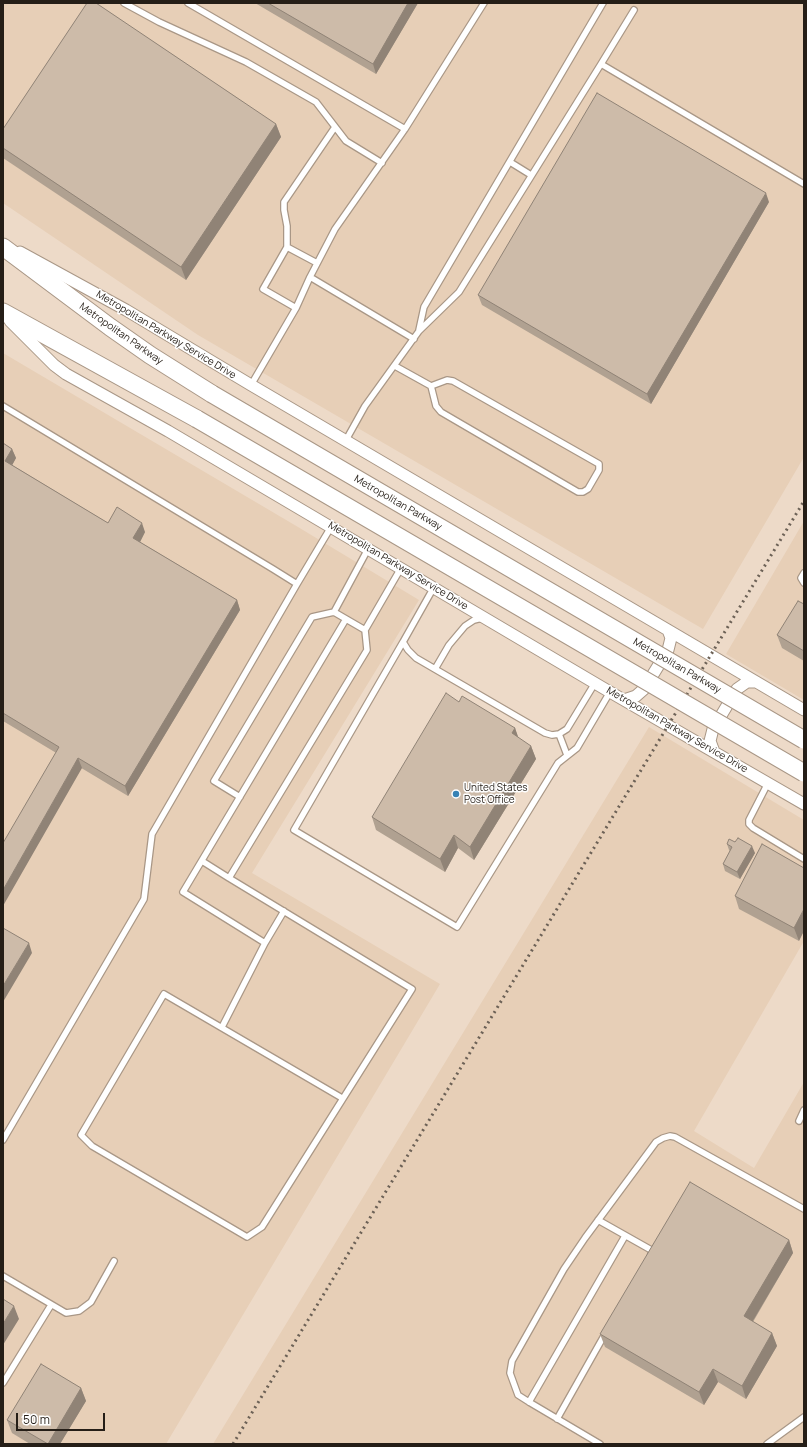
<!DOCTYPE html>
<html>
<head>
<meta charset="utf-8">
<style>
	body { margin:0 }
	#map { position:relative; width:807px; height:1447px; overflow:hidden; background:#eddac8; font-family:Manrope,sans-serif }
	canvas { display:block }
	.frame { position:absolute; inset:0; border:4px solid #251e17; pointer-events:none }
	.scale { position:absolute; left:16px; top:1413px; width:89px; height:18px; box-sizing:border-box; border:2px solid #251e17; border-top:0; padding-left:5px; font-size:12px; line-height:14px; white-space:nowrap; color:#251e17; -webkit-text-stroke:3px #fff; paint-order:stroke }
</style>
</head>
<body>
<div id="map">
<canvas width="807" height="1447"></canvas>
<div class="frame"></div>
<div class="scale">50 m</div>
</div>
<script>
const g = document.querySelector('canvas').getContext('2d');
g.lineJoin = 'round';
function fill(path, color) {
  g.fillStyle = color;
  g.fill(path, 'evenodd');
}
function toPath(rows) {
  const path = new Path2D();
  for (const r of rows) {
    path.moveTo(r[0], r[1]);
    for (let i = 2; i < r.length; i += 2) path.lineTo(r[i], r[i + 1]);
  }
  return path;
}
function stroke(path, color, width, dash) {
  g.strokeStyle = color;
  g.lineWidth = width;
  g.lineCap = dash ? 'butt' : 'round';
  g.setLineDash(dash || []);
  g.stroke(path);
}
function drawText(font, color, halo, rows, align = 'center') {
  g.font = font + ' Manrope,sans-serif';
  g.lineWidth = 3;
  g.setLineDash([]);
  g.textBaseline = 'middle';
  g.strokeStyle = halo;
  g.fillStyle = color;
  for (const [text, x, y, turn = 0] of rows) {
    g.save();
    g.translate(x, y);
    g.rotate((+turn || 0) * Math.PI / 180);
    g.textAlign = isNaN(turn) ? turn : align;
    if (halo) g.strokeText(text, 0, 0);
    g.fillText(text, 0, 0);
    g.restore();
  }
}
fill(toPath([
	[3,3,804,3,804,457,703,629,198,335,3,203],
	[3,353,298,527,419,600,252,873,440,984,166,1444,3,1444],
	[804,521,804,700,726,654],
	[649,727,804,820,804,941,694,1131,754,1168,804,1082,804,1444,213,1444]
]), '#e7cfb7');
const service = toPath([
	[124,3,159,22,246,62,316,102,346,141,382,163],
	[188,3,405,129],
	[634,10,601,64,804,184],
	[510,162,531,175],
	[287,247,317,263],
	[310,277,414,339],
	[296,308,263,289,287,247,287,226,284,210,284,202,335,127],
	[419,330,424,307,603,3],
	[395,366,431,386,436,406,441,412,578,492,583,492,588,489,599,470,599,464,453,381,447,380,431,386],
	[251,385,296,308,310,277,335,229,405,129,484,3],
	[3,406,273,569,297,584],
	[346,440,365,406,419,331,459,292,601,64],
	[368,549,334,612,365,630,401,568],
	[804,573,801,578,804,583],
	[434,587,403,642,408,650,416,658,545,733,552,735,559,734,567,729,595,683],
	[403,642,294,830,457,927,558,763,577,748,610,692],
	[435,669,449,645,465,626,474,620,482,618],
	[559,734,567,755],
	[768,783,749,820,749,824,753,828,804,859],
	[240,797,214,781,312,617,334,612],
	[202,861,229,878],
	[265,943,183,892,346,619],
	[222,1027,265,943,284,911],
	[342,1098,164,994,81,1135,92,1146,247,1237,262,1227,412,989,229,878,367,650,365,630],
	[799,1121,804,1110],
	[3,1140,144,899,152,834,297,584,331,527],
	[598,1220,653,1251,651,1254],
	[3,1276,66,1313,79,1311,91,1302,114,1261],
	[3,1383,51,1305],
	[529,1402,625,1236],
	[557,1419,605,1334],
	[600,1444,529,1402,518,1395,510,1373,512,1361,564,1269,585,1238,656,1142,663,1138,670,1136,675,1137,804,1209],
	[767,1444,804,1417]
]);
const minor = toPath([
	[20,252,126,310,251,385,804,710],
	[10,321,54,365,66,374,168,431,610,692,804,804],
	[624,700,636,696,644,689,668,650,671,638,668,630],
	[714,752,710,741,713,729,737,689,747,682,756,682]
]);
const primary = toPath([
	[3,247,110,327,150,355,212,394],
	[3,312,197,419]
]);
stroke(service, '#a99786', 8);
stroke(minor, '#a99786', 13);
stroke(primary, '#a99786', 19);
stroke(service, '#fff', 5.5);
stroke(minor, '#fff', 11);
stroke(primary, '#fff', 17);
stroke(toPath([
	[233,1444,804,501]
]), '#6c6156', 3, [2, 4]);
const primaryBridge = toPath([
	[212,394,804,740],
	[197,419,804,773]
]);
stroke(primaryBridge, '#a99786', 19, []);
stroke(primaryBridge, '#fff', 17);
fill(toPath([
	[255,3,418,3,376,74],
	[276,124,281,137,186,280,3,158,3,129],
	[769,202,651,404,482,305,478,295],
	[3,443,12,449,16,458,12,465,108,523,145,532,140,542,237,600,240,610,128,796,3,721],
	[804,604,804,661,782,648,777,635],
	[459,702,515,728,518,738,531,746,536,759,474,860,458,848,445,872,376,830,372,817],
	[727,844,755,853,740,879,725,871,723,864,730,851,729,850],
	[804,868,799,941,739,909,735,896],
	[789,1240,793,1253,753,1322,772,1333,777,1346,746,1399,718,1382,704,1405,605,1347,600,1334],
	[81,1388,86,1401,60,1444,30,1444,12,1433,7,1420]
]), '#b0a191');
fill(toPath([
	[408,3,418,3,376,74,373,64],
	[276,124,281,137,186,280,181,267],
	[766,193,769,202,651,404,647,394],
	[12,449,16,458,9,471,5,461],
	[142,523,145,532,137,548,133,538],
	[237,600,240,610,128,796,125,786],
	[515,728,520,742,512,733],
	[531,746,536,759,474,860,470,847],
	[78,758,82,768,3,906,3,890],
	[454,835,458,848,445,872,440,859],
	[752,846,755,853,740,879,737,872],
	[804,909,804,931,799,941,794,928],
	[29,943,32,953,3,1002,3,986],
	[789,1240,793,1253,748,1329,744,1316],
	[14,1306,19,1319,3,1345,3,1324],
	[772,1333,777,1346,746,1399,742,1386],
	[713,1369,718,1382,704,1405,699,1392],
	[81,1388,86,1401,60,1444,48,1444]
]), '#908376');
const building = toPath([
	[87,3,96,3,276,124,181,267,3,148,3,129,87,3],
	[268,3,408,3,373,64,268,3],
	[597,93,766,193,647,394,478,295,597,93],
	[3,443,12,449,5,461,108,523,117,507,142,523,133,538,237,600,125,786,78,758,3,890,3,843,59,747,3,713,3,443],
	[798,601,804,604,804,651,777,635,798,601],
	[446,693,459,702,462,696,515,728,512,733,531,746,470,847,454,835,440,859,372,817,446,693],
	[738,838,752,846,737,872,723,864,732,847,727,844,729,839,735,842,738,838],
	[762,844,804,868,804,909,794,928,735,896,762,844],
	[3,928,29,943,3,986,3,928],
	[690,1182,789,1240,744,1316,772,1333,742,1386,713,1369,699,1392,600,1334,690,1182],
	[3,1299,14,1306,3,1324,3,1299],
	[41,1364,81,1388,48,1444,7,1420,41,1364]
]);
fill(building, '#cdbba9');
stroke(building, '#908376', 1);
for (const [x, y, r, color] of [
	[456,794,4,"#3782b5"]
]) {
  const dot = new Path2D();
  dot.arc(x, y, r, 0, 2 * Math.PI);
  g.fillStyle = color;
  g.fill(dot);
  stroke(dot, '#fff', 1.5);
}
drawText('10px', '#251e17', '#fff', [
	["Metropolitan Parkway",121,334,35],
	["Metropolitan Parkway Service Drive",166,335,31],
	["Metropolitan Parkway",398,503,30],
	["Metropolitan Parkway Service Drive",398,566,31],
	["Metropolitan Parkway",677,666,30],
	["Metropolitan Parkway Service Drive",677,730,30]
]);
drawText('10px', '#251e17', '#fff', [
	["United States",464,788],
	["Post Office",464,800]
], 'left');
</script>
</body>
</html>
